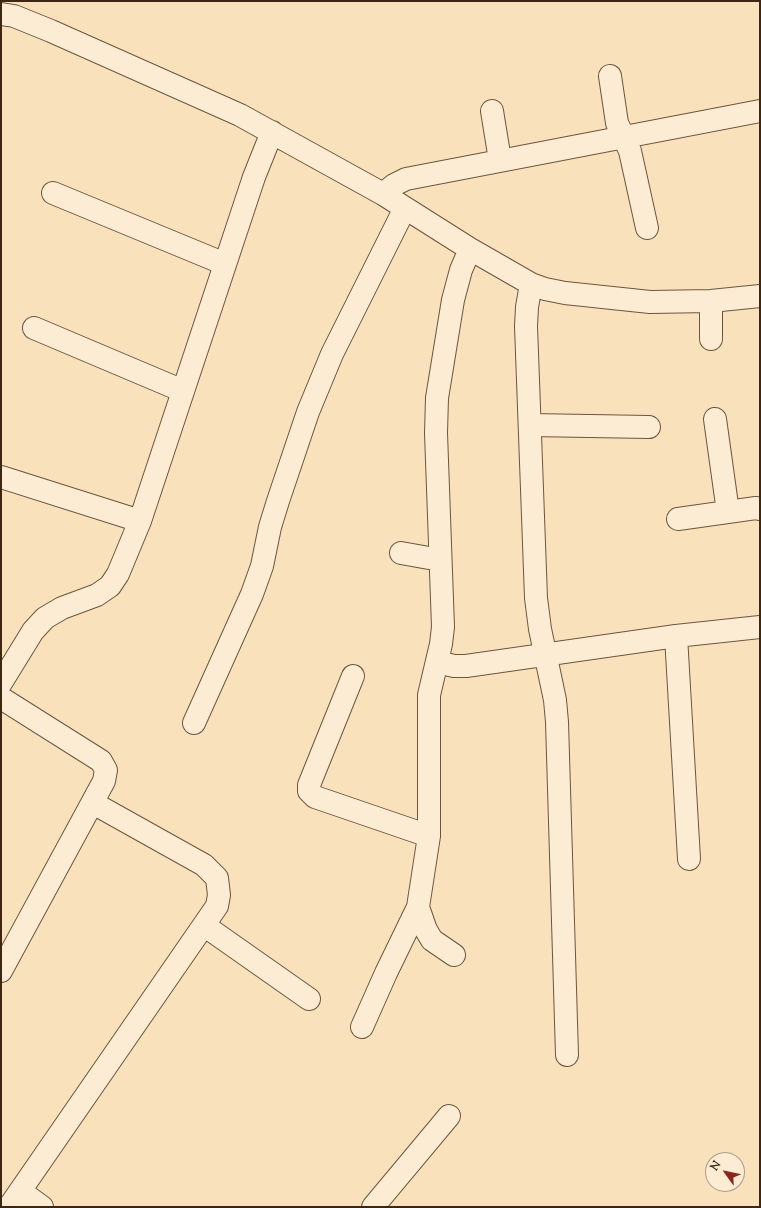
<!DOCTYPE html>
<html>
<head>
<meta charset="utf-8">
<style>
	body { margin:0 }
	#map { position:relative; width:761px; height:1208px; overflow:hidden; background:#f9e2bb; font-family:"Sorts Mill Goudy",serif }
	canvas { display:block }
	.frame { position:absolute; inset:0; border:2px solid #3d2614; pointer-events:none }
	.north { position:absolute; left:705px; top:1152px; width:40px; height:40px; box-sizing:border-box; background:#fbecd3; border:1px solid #af9d87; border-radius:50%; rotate:303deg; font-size:11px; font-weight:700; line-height:16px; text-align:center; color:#3d2614 }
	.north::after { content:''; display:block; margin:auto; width:14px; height:18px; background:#8f2418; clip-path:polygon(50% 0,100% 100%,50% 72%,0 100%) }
</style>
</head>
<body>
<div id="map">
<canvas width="761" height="1208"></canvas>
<div class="frame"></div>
<div class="north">N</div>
</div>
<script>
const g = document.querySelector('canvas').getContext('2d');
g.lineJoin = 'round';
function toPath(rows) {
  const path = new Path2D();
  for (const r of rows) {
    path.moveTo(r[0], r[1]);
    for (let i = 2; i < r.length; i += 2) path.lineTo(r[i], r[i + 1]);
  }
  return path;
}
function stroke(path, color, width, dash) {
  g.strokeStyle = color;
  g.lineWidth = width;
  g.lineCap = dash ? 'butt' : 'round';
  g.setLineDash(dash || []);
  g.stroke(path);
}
const minor = toPath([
	[1,14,14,16,51,31,240,115,383,194,470,249,531,284,545,289,565,293,650,302,711,301,760,296],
	[610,76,617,123,630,151,647,228],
	[492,111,500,160],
	[53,193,225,264],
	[383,194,394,185,406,179,760,111],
	[531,284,527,307,526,326,536,598,540,629,555,700,557,722,567,1055],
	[711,301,711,339],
	[34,328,183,391],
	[715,419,728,512],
	[530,425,649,427],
	[1,477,140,521],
	[678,519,756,508,760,509],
	[401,553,440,560],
	[676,636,689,859],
	[437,662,454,666,466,666,676,636,760,627],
	[353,676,309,785,309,791,315,797,429,836],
	[1,683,33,631,45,618,62,608,97,595,110,586,118,574,140,521,254,177,272,132],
	[1,698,101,761,106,770,104,781,1,971],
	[194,723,252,594,262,566,270,527,278,501,308,412,332,354,405,208],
	[205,926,309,999],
	[454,955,432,940,426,930,418,907,429,836,429,695,441,644,443,627,436,433,437,398,453,300,461,270,470,249],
	[362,1027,386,973,418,907],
	[20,1191,42,1207],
	[9,1207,217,906,219,895,217,878,204,865,93,803],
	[373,1207,449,1116]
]);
stroke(minor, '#6c553e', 24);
stroke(minor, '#fbecd3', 22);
</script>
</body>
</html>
